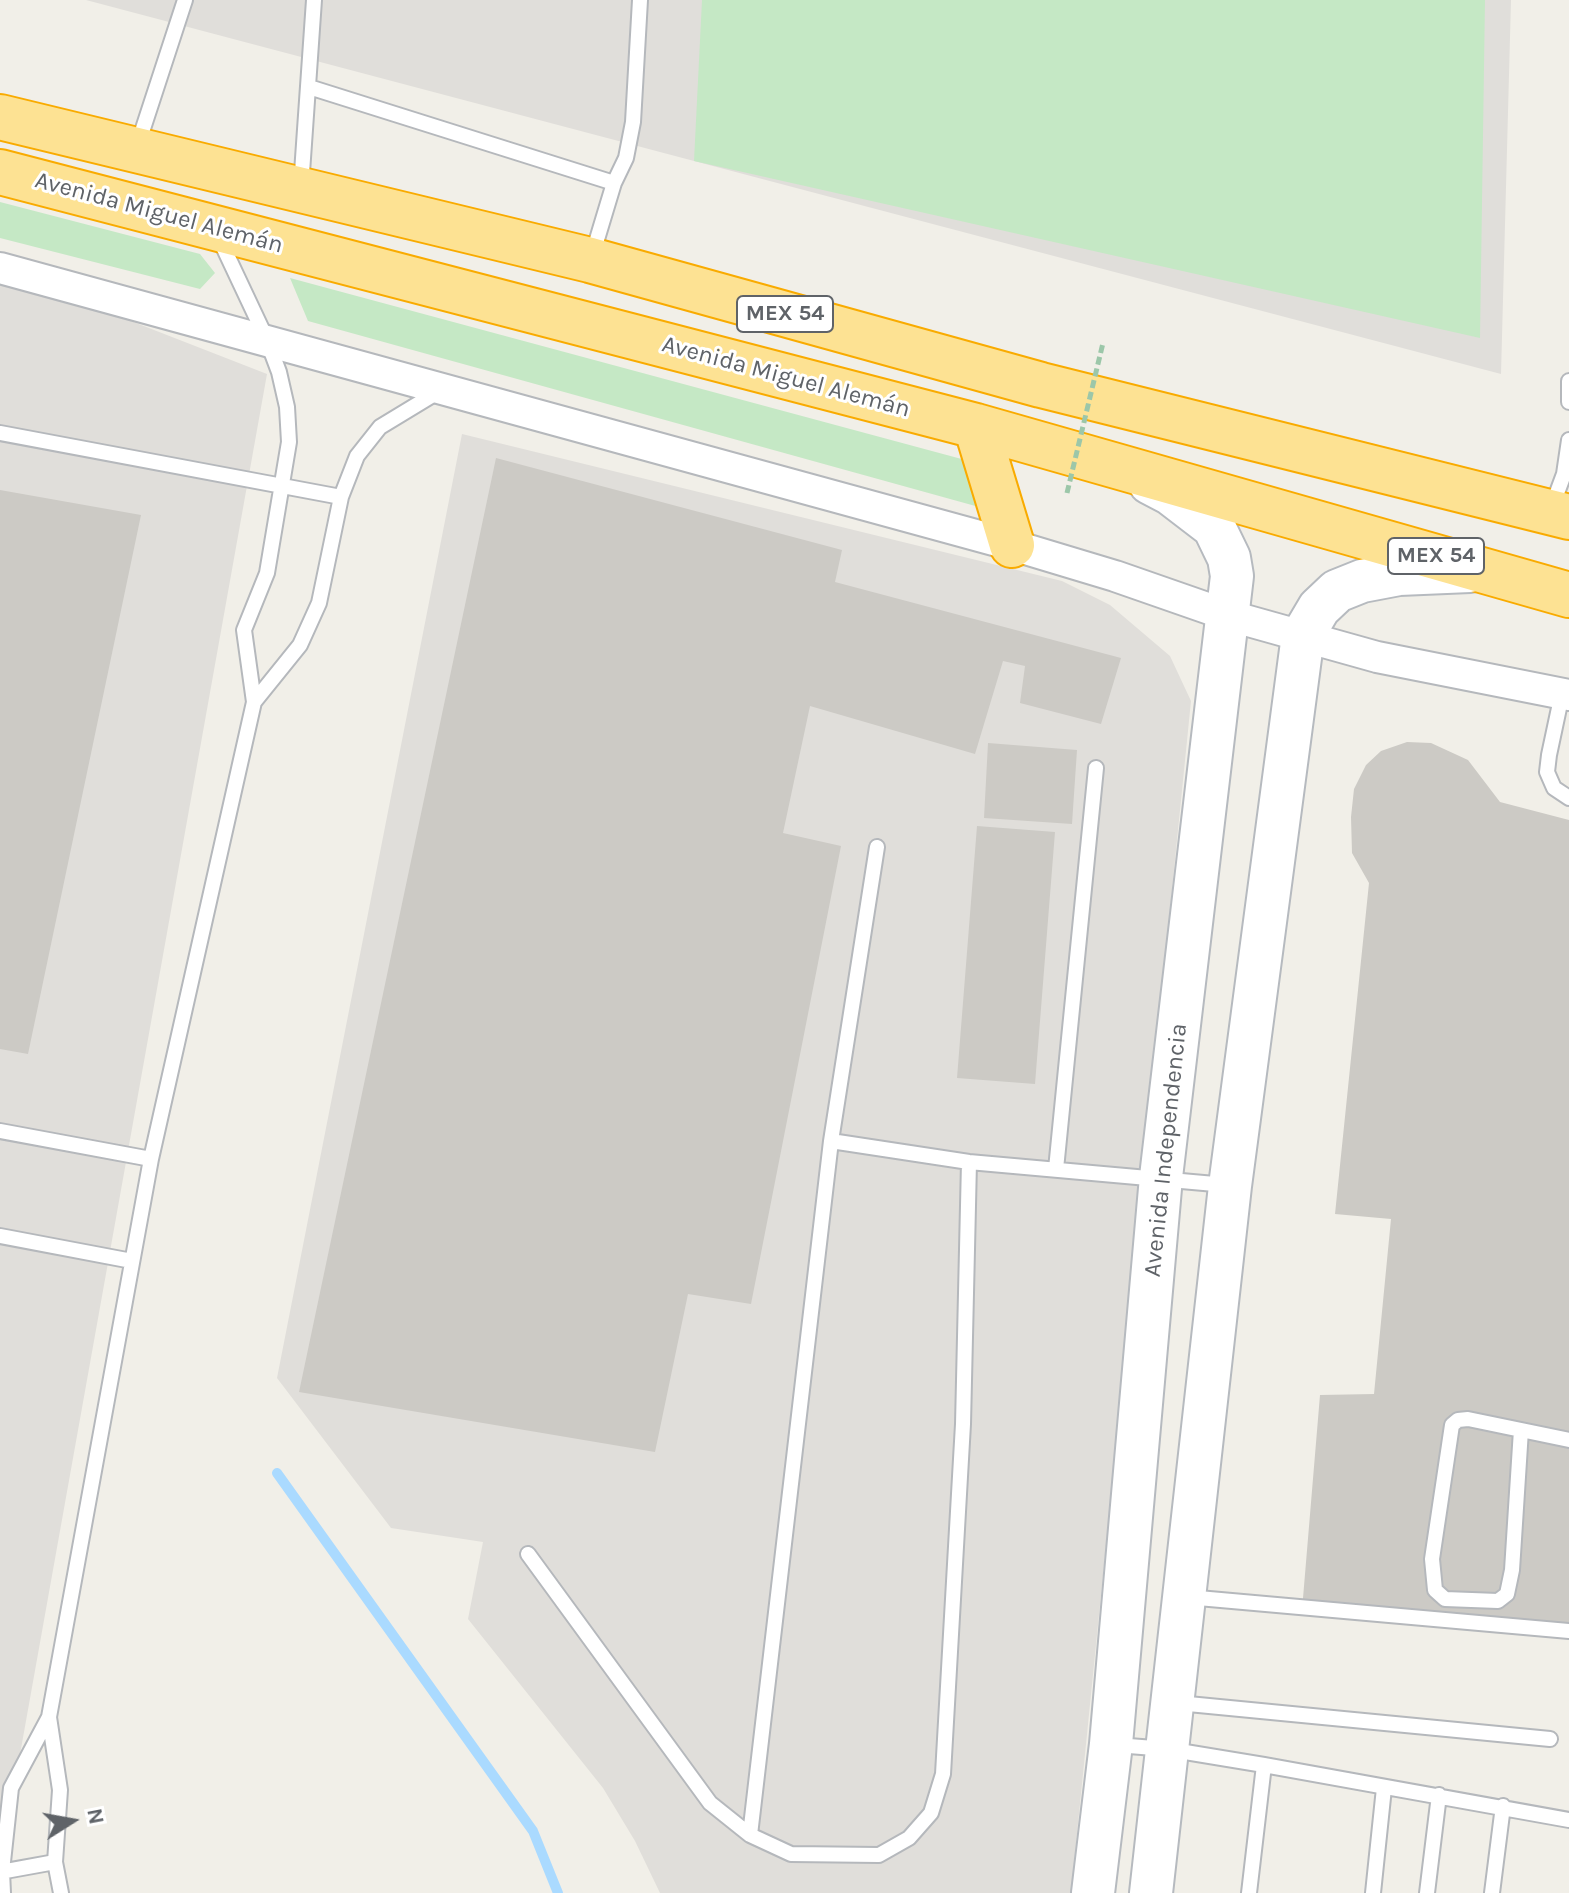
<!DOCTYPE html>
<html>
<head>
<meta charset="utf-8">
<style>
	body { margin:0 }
	#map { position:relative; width:1569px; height:1893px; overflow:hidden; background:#f1efe8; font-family:Karla,sans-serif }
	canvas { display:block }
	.north { position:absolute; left:32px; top:1781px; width:80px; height:80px; -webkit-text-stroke:6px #fff; paint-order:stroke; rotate:79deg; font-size:22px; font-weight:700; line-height:32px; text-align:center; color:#5f6368 }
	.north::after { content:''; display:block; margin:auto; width:28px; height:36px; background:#5f6368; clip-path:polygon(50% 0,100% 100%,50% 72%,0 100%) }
</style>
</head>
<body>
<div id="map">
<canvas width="1569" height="1893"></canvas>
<div class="north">N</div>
</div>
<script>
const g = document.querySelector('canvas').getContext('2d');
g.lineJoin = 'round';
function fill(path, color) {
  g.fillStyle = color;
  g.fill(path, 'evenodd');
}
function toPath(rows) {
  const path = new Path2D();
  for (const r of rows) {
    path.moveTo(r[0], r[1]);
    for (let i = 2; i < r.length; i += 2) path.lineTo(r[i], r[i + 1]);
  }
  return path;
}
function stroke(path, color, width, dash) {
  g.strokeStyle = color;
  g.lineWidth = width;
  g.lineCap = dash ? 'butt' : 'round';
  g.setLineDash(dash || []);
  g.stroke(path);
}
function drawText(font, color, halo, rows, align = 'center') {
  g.font = font + ' Karla,sans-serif';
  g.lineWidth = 6;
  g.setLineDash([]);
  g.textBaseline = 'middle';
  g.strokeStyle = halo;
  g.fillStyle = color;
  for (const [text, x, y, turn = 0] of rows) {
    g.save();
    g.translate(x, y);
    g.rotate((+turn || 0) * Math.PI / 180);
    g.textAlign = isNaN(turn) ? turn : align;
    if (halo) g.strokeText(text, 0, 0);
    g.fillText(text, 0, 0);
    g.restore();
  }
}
fill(toPath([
	[86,0,1511,0,1501,374,694,161],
	[0,270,267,374,0,1866],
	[462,434,1062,581,1110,605,1170,656,1191,701,1071,1893,660,1893,635,1841,603,1788,468,1619,483,1542,391,1528,277,1378]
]), '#e0deda');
fill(toPath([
	[702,0,1485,0,1480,338,694,161],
	[0,202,200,254,215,273,200,289,0,238],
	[290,278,969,461,997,512,308,321]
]), '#c5e8c5');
stroke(toPath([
	[277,1473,533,1831,558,1893]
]), '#aadaff', 10);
fill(toPath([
	[496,458,842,550,835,582,1121,658,1101,724,1020,703,1025,666,1003,661,975,754,810,706,783,833,841,846,751,1304,688,1294,655,1452,299,1392],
	[0,490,141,515,28,1054,0,1049],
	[1407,742,1431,743,1468,760,1500,802,1569,820,1569,1638,1302,1610,1320,1395,1374,1394,1391,1219,1335,1214,1369,883,1352,853,1351,817,1354,789,1366,765,1381,751],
	[988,743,1077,750,1072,824,984,818],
	[977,826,1055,832,1035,1084,957,1078]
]), '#cccac5');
const lane = toPath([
	[309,87,614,183],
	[138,144,185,0],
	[301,187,314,0],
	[592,256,614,183,626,158,633,122,640,0],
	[1569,381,1569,402],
	[0,433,341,497],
	[1551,509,1564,474,1569,440],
	[1562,694,1549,755,1547,772,1554,788,1569,798],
	[254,702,300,645,319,603,341,497,357,456,380,427,441,390],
	[0,1131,151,1159],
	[831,1141,969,1162,1226,1185],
	[1056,1169,1096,768],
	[0,1236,132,1261],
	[1521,1430,1512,1570,1507,1594,1498,1601,1445,1599,1435,1590,1432,1559,1452,1425,1458,1420,1468,1419,1569,1440],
	[528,1554,710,1803,750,1835,791,1854,879,1855,909,1838,931,1813,943,1774,963,1424,969,1162],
	[1187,1597,1569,1631],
	[1178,1703,1550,1739],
	[49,1717,60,1790,55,1862,61,1893],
	[1116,1745,1167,1749,1264,1765,1569,1820],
	[750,1835,831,1141,877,847],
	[0,1872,55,1862],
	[3,1893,2,1871,11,1788,49,1717,151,1159,254,702,244,630,267,573,289,442,287,407,279,372,267,340,219,238],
	[1249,1893,1264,1765],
	[1373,1893,1384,1788],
	[1427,1893,1439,1795],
	[1492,1893,1503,1806]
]);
const street = toPath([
	[0,268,1012,545,1115,576,1227,615,1377,657,1569,695]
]);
const secondary = toPath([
	[1093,1893,1111,1744,1161,1177,1232,576,1229,558,1214,527,1171,494,1150,483],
	[1151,1893,1230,1186,1303,635,1319,608,1337,591,1362,581,1399,574,1470,571]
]);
const highway = toPath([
	[0,117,590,260,1041,385,1569,517],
	[0,172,976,426,1569,595],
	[976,426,1012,545]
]);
stroke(lane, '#b5b8bc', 18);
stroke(street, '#b5b8bc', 34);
stroke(secondary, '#b6babf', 46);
stroke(highway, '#f9ab00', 48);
stroke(lane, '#fff', 14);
stroke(street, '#fff', 30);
stroke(secondary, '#fff', 42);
stroke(highway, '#fde293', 44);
stroke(toPath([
	[1067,493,1103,343]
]), '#9cc7a9', 5, [8, 4]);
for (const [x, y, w] of [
	[785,314,96],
	[1436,556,96]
]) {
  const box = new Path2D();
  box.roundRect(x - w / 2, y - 18, w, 36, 6);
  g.fillStyle = '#fff';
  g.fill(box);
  stroke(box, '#5f6368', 2);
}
drawText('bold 22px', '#5f6368', null, [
	["MEX 54",785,314],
	["MEX 54",1436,556]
]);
drawText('24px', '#5f6368', '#fff', [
	["Avenida Miguel Alemán",159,213,15],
	["Avenida Miguel Alemán",786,377,15],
	["Avenida Independencia",1166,1150,-84]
]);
</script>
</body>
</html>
